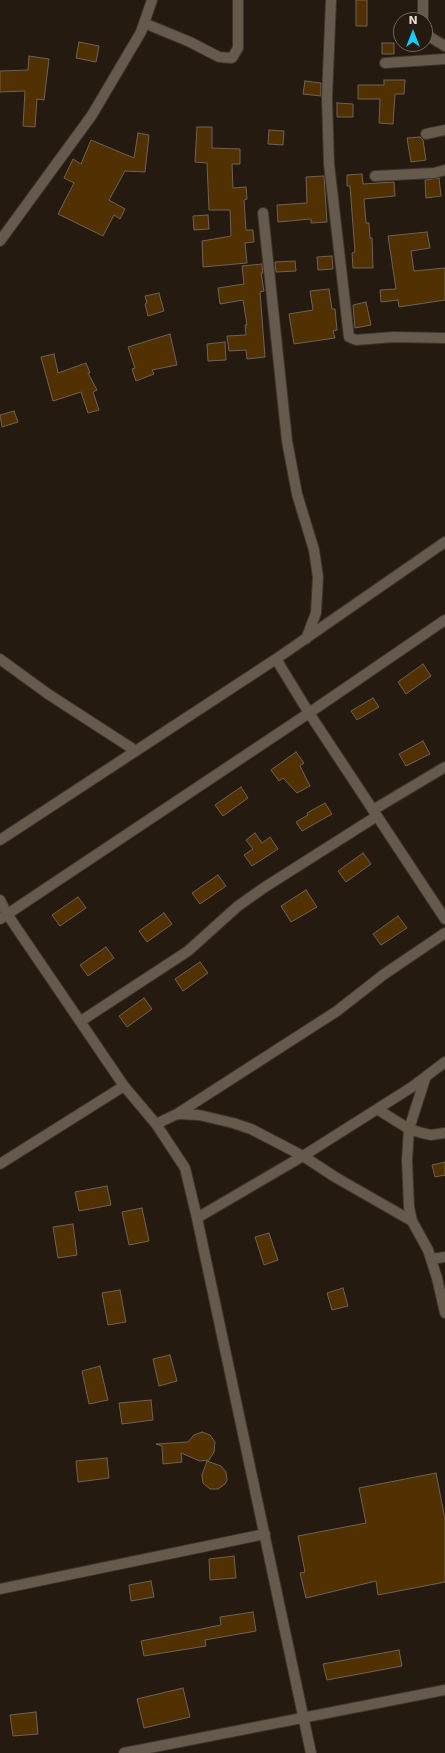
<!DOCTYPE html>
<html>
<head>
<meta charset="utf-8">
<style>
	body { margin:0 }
	#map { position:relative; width:445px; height:1753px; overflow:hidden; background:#241a10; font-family:"DejaVu Sans",sans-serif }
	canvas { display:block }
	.north { position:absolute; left:393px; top:12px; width:40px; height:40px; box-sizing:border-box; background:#241a10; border:1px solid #70675e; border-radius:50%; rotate:0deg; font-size:11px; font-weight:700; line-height:16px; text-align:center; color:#e2dbd4 }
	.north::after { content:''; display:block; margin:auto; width:14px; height:18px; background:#1acafc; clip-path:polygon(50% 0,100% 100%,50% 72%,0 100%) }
</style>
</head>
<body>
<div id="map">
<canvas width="445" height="1753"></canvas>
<div class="north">N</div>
</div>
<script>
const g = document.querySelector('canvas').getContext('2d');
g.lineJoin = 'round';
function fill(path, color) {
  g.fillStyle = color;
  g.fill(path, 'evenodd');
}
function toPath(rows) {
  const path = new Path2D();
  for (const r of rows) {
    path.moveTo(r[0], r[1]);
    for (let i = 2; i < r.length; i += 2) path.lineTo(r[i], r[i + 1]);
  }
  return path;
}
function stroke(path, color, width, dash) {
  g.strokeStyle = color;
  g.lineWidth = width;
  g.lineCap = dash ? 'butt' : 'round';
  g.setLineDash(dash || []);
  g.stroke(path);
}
const building = toPath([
	[356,0,367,0,367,26,356,26,356,0],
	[79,42,99,46,96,62,76,58,79,42],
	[382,43,394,43,394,54,382,54,382,43],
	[29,56,49,59,44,100,37,99,35,127,23,126,25,91,0,92,0,71,28,70,29,56],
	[384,80,405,80,404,94,395,94,393,124,379,123,380,99,358,99,358,85,384,85,384,80],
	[305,81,321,83,321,96,303,94,305,81],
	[337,103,353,104,353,117,337,117,337,103],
	[197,127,212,127,212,148,240,149,240,164,232,164,233,188,246,187,247,199,244,200,246,230,253,230,254,242,245,243,247,263,203,267,202,241,231,236,230,210,209,210,207,163,195,162,197,127],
	[269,130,284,131,283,145,268,144,269,130],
	[138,133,149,135,145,172,125,171,109,200,125,209,120,219,114,215,103,236,58,214,74,183,64,178,73,159,81,164,91,140,134,158,138,133],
	[420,137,423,140,426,160,411,162,407,138,420,137],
	[362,174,363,184,394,182,395,196,364,199,366,223,369,223,370,238,372,238,373,268,353,268,352,253,355,252,350,186,347,186,347,175,362,174],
	[324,176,327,222,311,223,311,219,278,222,277,205,307,203,306,177,324,176],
	[439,178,441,196,426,198,425,180,439,178],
	[208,215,209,229,194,230,193,216,208,215],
	[427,232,430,248,411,251,414,271,445,268,445,300,399,307,398,300,381,302,380,290,396,289,388,236,427,232],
	[332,256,333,269,318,270,317,257,332,256],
	[295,261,296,271,276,272,275,262,295,261],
	[262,264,263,273,261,273,264,291,260,292,265,357,247,359,246,350,229,351,227,336,246,335,245,325,247,325,243,300,220,304,218,288,244,284,242,266,262,264],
	[329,289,332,309,335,309,337,330,333,331,335,338,294,344,289,314,313,310,310,291,329,289],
	[159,293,164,311,148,316,145,304,147,303,145,296,159,293],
	[366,302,371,325,355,328,353,305,366,302],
	[170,334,177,365,152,370,154,374,136,381,132,369,135,368,128,347,170,334],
	[225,342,226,360,208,361,207,344,225,342],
	[54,354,58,373,86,363,90,373,88,373,97,390,93,392,99,410,88,413,81,392,53,401,41,357,54,354],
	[14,411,18,422,2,427,0,415,14,411],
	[423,664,431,676,406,694,398,682,423,664],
	[373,698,379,707,357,720,351,711,373,698],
	[423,741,430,754,406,766,399,754,423,741],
	[296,752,304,763,300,766,310,786,297,793,283,778,279,781,271,770,296,752],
	[241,787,248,798,223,816,215,805,241,787],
	[325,803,332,814,302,831,296,822,308,815,307,813,325,803],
	[255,833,262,843,270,837,278,849,252,866,244,855,253,849,246,840,255,833],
	[363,853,371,864,346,882,338,871,363,853],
	[218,875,226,886,200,904,192,893,218,875],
	[306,890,317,907,291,922,281,906,306,890],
	[78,897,86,908,60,926,52,915,78,897],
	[164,913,172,924,147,942,139,931,164,913],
	[398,916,407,928,381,945,373,934,398,916],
	[106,947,114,958,88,976,80,965,106,947],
	[200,962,208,973,183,991,175,979,200,962],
	[144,998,152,1009,127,1027,119,1016,144,998],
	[445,1162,445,1175,435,1177,432,1165,445,1162],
	[107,1186,111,1205,79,1211,75,1192,107,1186],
	[142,1208,149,1241,129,1245,122,1212,142,1208],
	[73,1224,77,1255,58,1258,53,1227,73,1224],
	[269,1233,278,1260,264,1265,255,1237,269,1233],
	[343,1288,348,1306,332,1310,327,1293,343,1288],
	[120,1290,126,1322,108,1325,102,1293,120,1290],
	[170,1355,177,1381,159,1386,153,1359,170,1355],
	[100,1366,108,1400,89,1404,82,1371,100,1366],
	[151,1400,153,1420,122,1424,119,1403,151,1400],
	[202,1432,210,1435,215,1442,214,1452,209,1460,200,1461,181,1453,182,1462,163,1464,162,1446,156,1444,188,1442,194,1435,202,1432],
	[107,1458,109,1478,78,1482,76,1461,107,1458],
	[207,1461,221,1466,226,1472,227,1480,225,1484,218,1489,210,1489,203,1483,202,1475,207,1461],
	[436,1473,444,1514,445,1514,445,1582,378,1595,376,1581,306,1598,300,1573,305,1572,298,1536,366,1523,359,1488,436,1473],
	[234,1556,236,1578,210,1580,209,1559,234,1556],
	[151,1581,154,1597,131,1601,129,1585,151,1581],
	[253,1612,256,1631,205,1640,206,1646,144,1656,141,1641,221,1625,220,1617,253,1612],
	[399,1650,402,1666,327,1680,323,1664,399,1650],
	[183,1688,190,1717,144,1728,137,1699,183,1688],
	[36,1712,38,1734,13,1736,10,1715,36,1712]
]);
fill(building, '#513002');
stroke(building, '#6f6256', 1);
const minor = toPath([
	[331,0,327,98,329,164,349,337,356,340,393,337,445,338],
	[423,0,423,20],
	[144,23,190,42,219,57,232,58,238,48,238,0],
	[425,34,445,46],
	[385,63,445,59],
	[426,134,445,130],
	[375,176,434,173,445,170],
	[263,213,287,441,297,494,314,550,318,577,316,613,306,639],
	[0,241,92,115,141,32,152,0],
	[0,659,48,694,136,751],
	[276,659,309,713,445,919],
	[373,810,445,767],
	[0,840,276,659,445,542],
	[0,900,7,914,124,1086,156,1124,185,1168,197,1218,311,1753],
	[0,919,309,713,445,620],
	[81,1021,188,951,238,906,265,887,377,816],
	[425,1079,409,1129,407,1160,409,1207,412,1221,428,1250,437,1278,445,1313],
	[377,1109,409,1129,422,1133,431,1135,445,1133],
	[177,1114,199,1115,233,1123,251,1129,303,1156,335,1177,412,1221],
	[156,1124,177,1114,337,1011,383,975,445,933],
	[0,1164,124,1086],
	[197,1218,303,1156,412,1087,445,1062],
	[431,1259,445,1257],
	[0,1589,265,1534],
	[124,1753,445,1690]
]);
stroke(minor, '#3c342f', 12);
stroke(minor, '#665a4d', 10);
</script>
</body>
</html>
